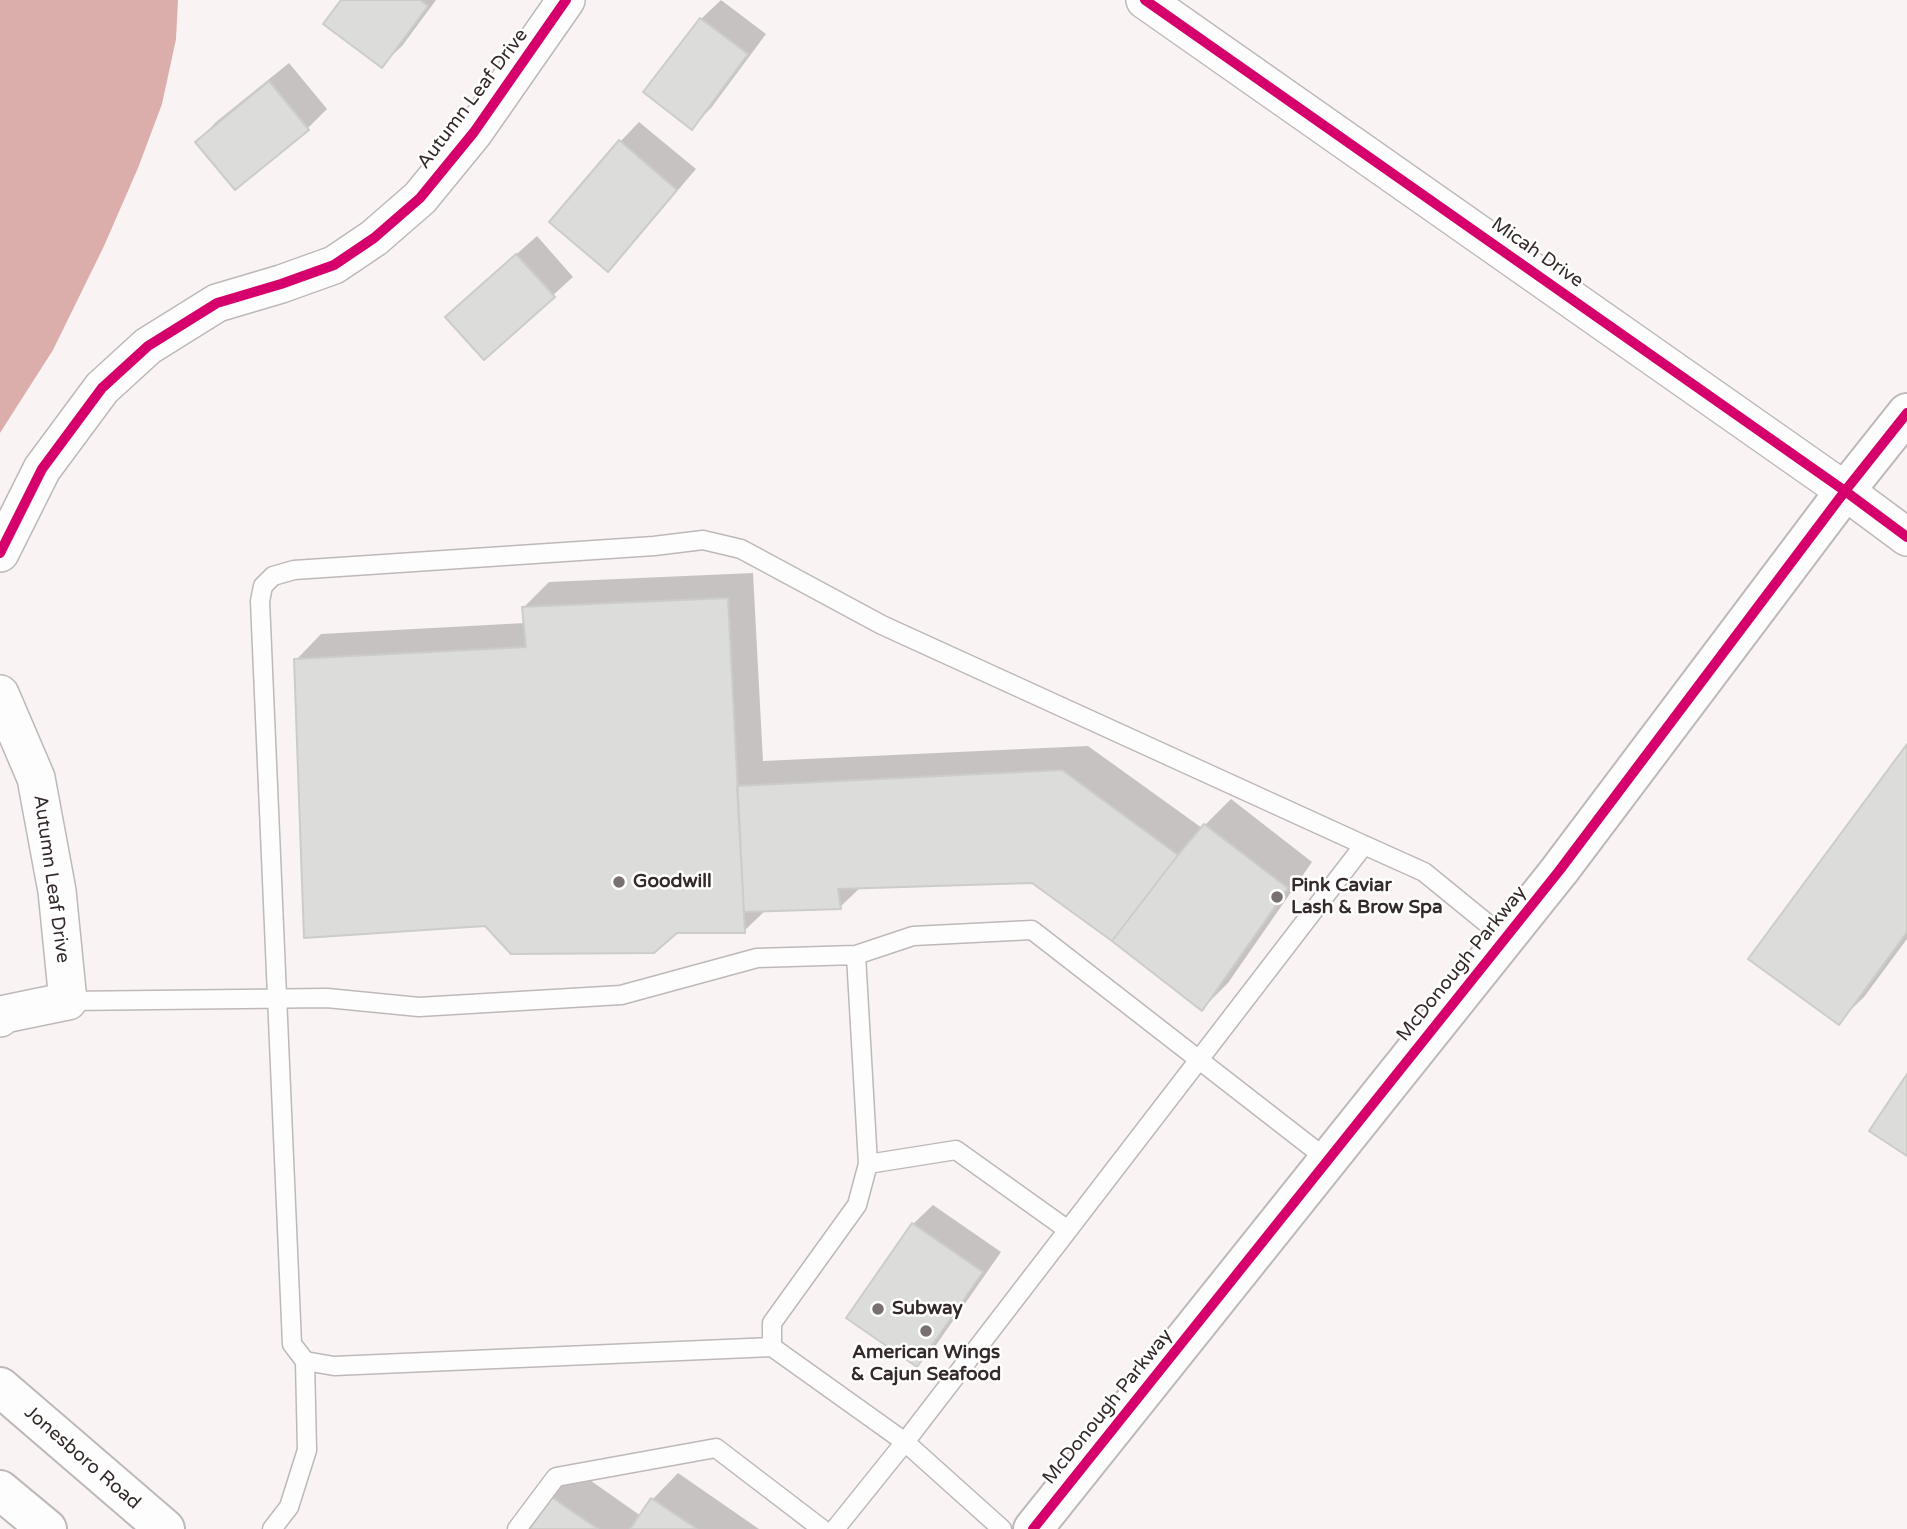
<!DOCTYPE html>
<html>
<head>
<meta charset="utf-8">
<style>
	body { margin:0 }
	canvas { display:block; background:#f9f3f3 }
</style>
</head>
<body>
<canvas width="1907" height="1529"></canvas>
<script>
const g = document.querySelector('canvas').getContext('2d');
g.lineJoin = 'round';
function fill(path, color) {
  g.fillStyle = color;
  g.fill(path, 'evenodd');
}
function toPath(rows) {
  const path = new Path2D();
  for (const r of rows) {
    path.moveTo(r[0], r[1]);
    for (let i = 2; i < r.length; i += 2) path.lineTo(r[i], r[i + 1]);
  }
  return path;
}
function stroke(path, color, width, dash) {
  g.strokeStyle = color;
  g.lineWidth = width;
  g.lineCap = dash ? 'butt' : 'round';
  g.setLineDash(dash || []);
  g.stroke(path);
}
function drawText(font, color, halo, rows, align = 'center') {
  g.font = font + ' "Varela Round",sans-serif';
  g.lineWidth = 5;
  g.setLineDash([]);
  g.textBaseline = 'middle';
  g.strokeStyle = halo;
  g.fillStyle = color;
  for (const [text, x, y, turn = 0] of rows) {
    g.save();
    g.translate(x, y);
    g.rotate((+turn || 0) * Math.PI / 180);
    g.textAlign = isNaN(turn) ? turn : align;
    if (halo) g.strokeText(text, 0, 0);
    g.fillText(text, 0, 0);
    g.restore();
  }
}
fill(toPath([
	[0,0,178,0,176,39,162,104,138,168,104,246,53,350,0,433]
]), '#dcaeab');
fill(toPath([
	[343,0,436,0,402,46,382,65],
	[721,0,766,34,711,108,692,127,701,19],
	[289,63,327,109,308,128,235,188,197,142,216,122],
	[639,122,696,169,627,250,608,269,620,142],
	[537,236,573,277,484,358,467,298],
	[753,573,763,761,1088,746,1202,828,1231,799,1312,862,1228,983,1202,1009,1033,881,861,887,840,907,766,910,744,931,296,660,321,634,525,623,524,607,549,582],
	[1907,746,1907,939,1864,997,1838,1022],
	[933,1205,1001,1252,936,1345,916,1365,913,1224],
	[577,1471,641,1516,653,1499,678,1473,759,1529,529,1529,551,1497]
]), '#0003');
const building = toPath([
	[341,0,420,0,428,6,382,68,323,24,341,0],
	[700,18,748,54,692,130,643,92,700,18],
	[269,81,309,130,235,190,195,142,269,81],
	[619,140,677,190,608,272,549,222,619,140],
	[516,254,555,297,484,360,445,317,516,254],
	[728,598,745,933,677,933,654,953,511,954,485,926,304,938,294,659,526,647,522,607,728,598],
	[1907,744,1907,932,1839,1025,1748,959,1907,744],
	[1062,770,1178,855,1112,941,1032,883,838,889,841,909,744,912,737,786,1062,770],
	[1204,824,1288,888,1202,1011,1112,941,1178,855,1204,824],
	[1907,1074,1907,1156,1869,1131,1907,1074],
	[912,1223,983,1272,917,1367,846,1318,912,1223],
	[550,1496,598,1529,527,1529,550,1496],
	[651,1498,697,1529,630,1529,651,1498]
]);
fill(building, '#dcddda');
stroke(building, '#ccccc9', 2);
const lane = toPath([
	[1364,845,905,1442,772,1347,334,1366,305,1361,292,1344,260,601,263,586,273,576,294,570,654,546,703,540,741,549,882,625,1364,845,1424,872,1505,938],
	[856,955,868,1164],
	[68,1001,327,998,419,1007,621,995,757,958,856,955,913,936,1032,930,1328,1160],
	[772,1347,772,1323,857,1205,868,1164,956,1150,1068,1230],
	[272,1529,289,1507,307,1450,305,1361],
	[517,1529,556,1477,716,1448,822,1529],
	[835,1529,905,1442,1002,1529]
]);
const street = toPath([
	[1145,0,1845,491,1907,537],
	[0,553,42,469,102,388,148,346,217,303,281,284,334,265,374,238,420,198,474,132,566,0],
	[0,694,36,778,57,891,68,1001,5,1014,0,1018]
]);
const secondary = toPath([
	[1033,1529,1559,871,1845,491,1907,413]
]);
const primary = toPath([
	[0,1387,165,1529],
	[0,1490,47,1529]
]);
stroke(lane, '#bfb8b8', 21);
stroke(street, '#bfb8b8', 40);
stroke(secondary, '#bfb8b8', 42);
stroke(primary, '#bfb8b8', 42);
stroke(lane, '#fefdfd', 18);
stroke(street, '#fefdfd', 37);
stroke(secondary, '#fefdfd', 38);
stroke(primary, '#fefdfd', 38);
stroke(toPath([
	[1145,0,1845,491,1907,537],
	[0,553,42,469,102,388,148,346,217,303,281,284,334,265,374,238,420,198,474,132,566,0],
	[1033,1529,1559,871,1845,491,1907,413]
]), '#d6006c', 10);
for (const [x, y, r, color] of [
	[619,882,7,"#797070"],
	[1277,897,7,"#797070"],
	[878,1309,7,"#797070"],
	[926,1331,7,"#797070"]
]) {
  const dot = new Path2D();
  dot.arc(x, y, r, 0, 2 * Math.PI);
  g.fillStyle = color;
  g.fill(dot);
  stroke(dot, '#fff', 2.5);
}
drawText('19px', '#342a29', '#fff', [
	["Autumn Leaf Drive",473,99,-53],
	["Micah Drive",1537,253,35],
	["Autumn Leaf Drive",51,879,82],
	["McDonough Parkway",1462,964,-51],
	["McDonough Parkway",1108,1407,-51],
	["Jonesboro Road",82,1458,41]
]);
drawText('bold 19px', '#342a29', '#fff', [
	["Goodwill",633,882],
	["Pink Caviar",1291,886],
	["Lash & Brow Spa",1291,908],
	["Subway",892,1309],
	["American Wings",926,1353,"center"],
	["& Cajun Seafood",926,1375,"center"]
], 'left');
</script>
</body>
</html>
